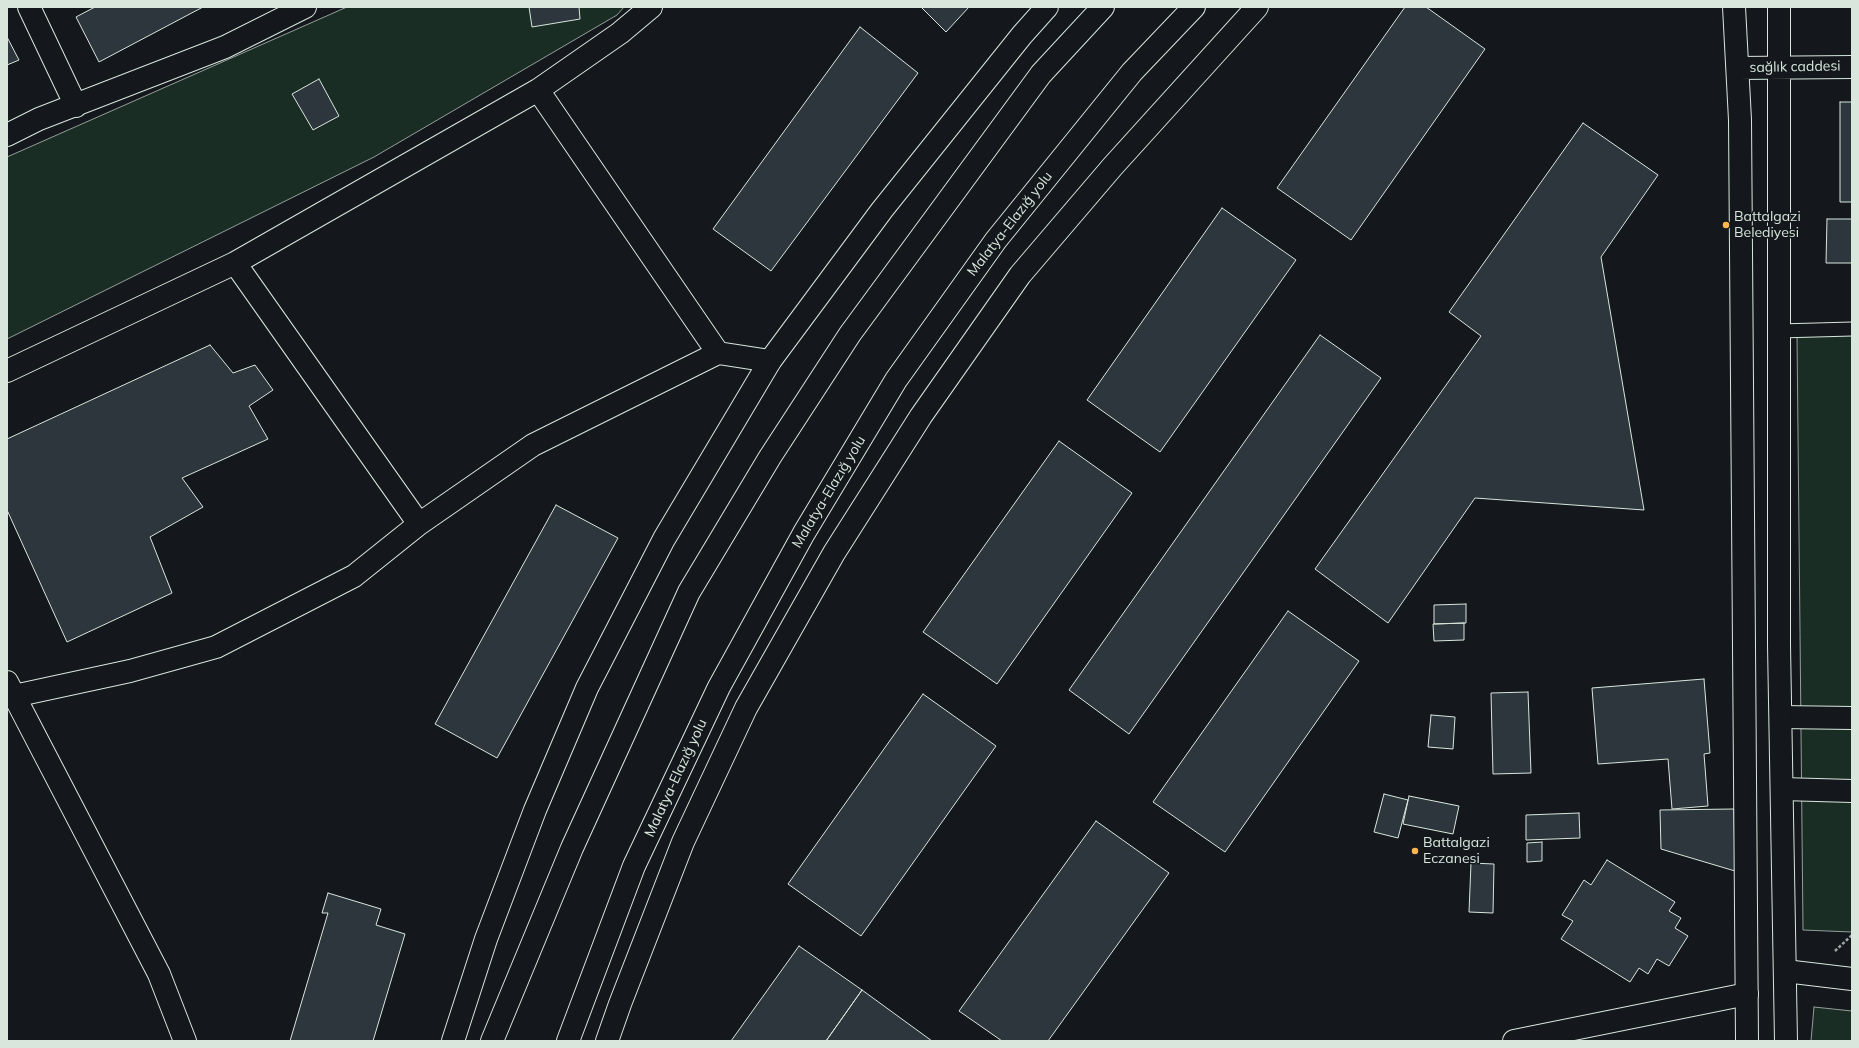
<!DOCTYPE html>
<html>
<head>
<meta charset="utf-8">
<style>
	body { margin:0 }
	#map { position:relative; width:1859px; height:1048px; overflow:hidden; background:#14181c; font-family:Mulish,sans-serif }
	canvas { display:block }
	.frame { position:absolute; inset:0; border:8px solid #d8e6dc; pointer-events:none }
</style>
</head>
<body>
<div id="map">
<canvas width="1859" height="1048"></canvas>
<div class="frame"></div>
</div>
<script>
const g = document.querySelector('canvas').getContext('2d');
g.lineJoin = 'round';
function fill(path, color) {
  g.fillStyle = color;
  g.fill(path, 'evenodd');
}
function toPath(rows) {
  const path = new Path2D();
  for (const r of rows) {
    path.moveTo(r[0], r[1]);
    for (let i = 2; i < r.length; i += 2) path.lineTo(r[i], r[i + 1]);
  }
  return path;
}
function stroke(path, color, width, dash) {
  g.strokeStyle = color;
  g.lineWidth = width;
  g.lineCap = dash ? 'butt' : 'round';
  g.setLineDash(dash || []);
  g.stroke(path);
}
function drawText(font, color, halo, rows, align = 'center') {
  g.font = font + ' Mulish,sans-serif';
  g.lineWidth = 3;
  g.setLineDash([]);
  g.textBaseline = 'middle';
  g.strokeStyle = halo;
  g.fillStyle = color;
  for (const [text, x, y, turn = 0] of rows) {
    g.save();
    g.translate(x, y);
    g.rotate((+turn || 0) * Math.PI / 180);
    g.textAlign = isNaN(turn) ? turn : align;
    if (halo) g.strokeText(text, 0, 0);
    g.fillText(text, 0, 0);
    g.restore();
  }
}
const green = toPath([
	[347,7,624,7,617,15,374,157,7,339,7,157,347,7],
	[1852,334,1852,932,1803,930,1797,335,1852,334],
	[1814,1007,1852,1011,1852,1041,1811,1041,1814,1007]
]);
fill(green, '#1a2d24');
stroke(green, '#939e99', 1);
const building = toPath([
	[95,7,203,7,99,62,76,17,95,7],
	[529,7,579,7,580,19,532,27,529,7],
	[921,7,969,7,946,32,921,7],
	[1405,7,1426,7,1485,49,1351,240,1277,188,1405,7],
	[860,27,918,73,771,271,713,229,860,27],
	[7,37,19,60,7,65,7,37],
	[319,79,339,116,313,130,292,94,319,79],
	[1840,102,1852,102,1852,202,1840,202,1840,102],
	[1583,123,1658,175,1601,257,1644,510,1475,498,1388,623,1315,569,1481,336,1449,312,1583,123],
	[1222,208,1296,260,1160,452,1087,400,1222,208],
	[1827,219,1852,219,1852,263,1826,263,1827,219],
	[1320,335,1381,378,1129,734,1069,690,1320,335],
	[210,345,233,373,255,365,273,390,249,406,268,439,182,478,203,507,150,537,172,593,67,642,7,510,7,439,210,345],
	[1059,441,1132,493,997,684,923,632,1059,441],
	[556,505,618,538,497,758,435,724,556,505],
	[1466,604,1466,623,1434,624,1434,605,1466,604],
	[1288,611,1359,661,1225,852,1153,802,1288,611],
	[1464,623,1464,640,1434,641,1433,624,1464,623],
	[1704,679,1710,753,1704,754,1708,806,1672,809,1668,759,1598,764,1592,688,1704,679],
	[1528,692,1531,773,1493,774,1491,693,1528,692],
	[923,694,996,746,861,936,788,884,923,694],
	[1431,715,1455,717,1453,749,1428,747,1431,715],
	[1384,794,1408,800,1398,838,1374,832,1384,794],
	[1409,796,1459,806,1453,834,1403,824,1409,796],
	[1734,809,1735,871,1661,849,1660,810,1734,809],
	[1579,813,1580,838,1526,840,1526,815,1579,813],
	[1096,821,1169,873,1048,1041,1002,1041,959,1011,1096,821],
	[1542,842,1542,861,1527,862,1527,843,1542,842],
	[1607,860,1675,902,1669,911,1681,918,1675,928,1688,936,1669,966,1657,959,1648,974,1639,968,1630,982,1561,939,1573,921,1562,915,1584,880,1591,885,1607,860],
	[1471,863,1494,864,1493,913,1469,912,1471,863],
	[328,893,381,909,376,925,405,934,373,1041,290,1041,328,913,322,913,328,893],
	[799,946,862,990,826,1041,731,1041,799,946],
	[862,990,932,1041,826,1041,862,990]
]);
fill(building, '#2c363c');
stroke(building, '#d8e6dc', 1);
const lane = toPath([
	[1779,331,1852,329]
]);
const street = toPath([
	[29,7,76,106],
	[538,90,620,33,651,7],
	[7,135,39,119,225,47,305,7],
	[235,263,419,524],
	[7,371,235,263,538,90,718,353],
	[14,696,130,671,216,647,354,576,419,524,533,445,718,353,770,361],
	[1781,717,1852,718],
	[1782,789,1852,791],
	[1785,971,1852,979],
	[1514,1041,1747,994]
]);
const secondary = toPath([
	[1734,7,1740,120,1747,1041],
	[1779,7,1779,645,1786,1041],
	[1738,68,1852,67],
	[7,682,159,974,185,1041],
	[453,1041,486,939,535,810,587,688,664,539,770,361,882,210,1022,35,1047,7],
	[607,1041,620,1004,683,842,746,708,834,553,921,416,1020,275,1113,166,1257,7]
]);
const highway = toPath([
	[492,1041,572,848,689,592,770,457,850,334,1041,74,1103,7],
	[568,1041,634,866,719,687,804,533,896,380,996,240,1132,72,1194,7]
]);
stroke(lane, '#d8e6dc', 15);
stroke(street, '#d8e6dc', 24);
stroke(secondary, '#d8e6dc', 24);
stroke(highway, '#d8e6dc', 24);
stroke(toPath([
	[1835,951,1852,935]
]), '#9da8a2', 2.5, [3, 2]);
stroke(lane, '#14181c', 13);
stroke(street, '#14181c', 22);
stroke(secondary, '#14181c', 22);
stroke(highway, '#14181c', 22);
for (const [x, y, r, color] of [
	[1726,225,4,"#ffb74d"],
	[1415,851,4,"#ffb74d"]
]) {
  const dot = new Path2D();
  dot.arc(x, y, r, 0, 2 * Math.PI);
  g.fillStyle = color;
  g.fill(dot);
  stroke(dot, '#14181c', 1.5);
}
drawText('14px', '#d8e6dc', '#14181c', [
	["sağlık caddesi",1795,67,-1],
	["Malatya-Elazığ yolu",1010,224,-52],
	["Malatya-Elazığ yolu",829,492,-59],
	["Malatya-Elazığ yolu",676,778,-65]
]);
drawText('14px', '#d8e6dc', '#14181c', [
	["Battalgazi",1734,217],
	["Belediyesi",1734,233],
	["Battalgazi",1423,843],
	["Eczanesi",1423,859]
], 'left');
</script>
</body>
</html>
